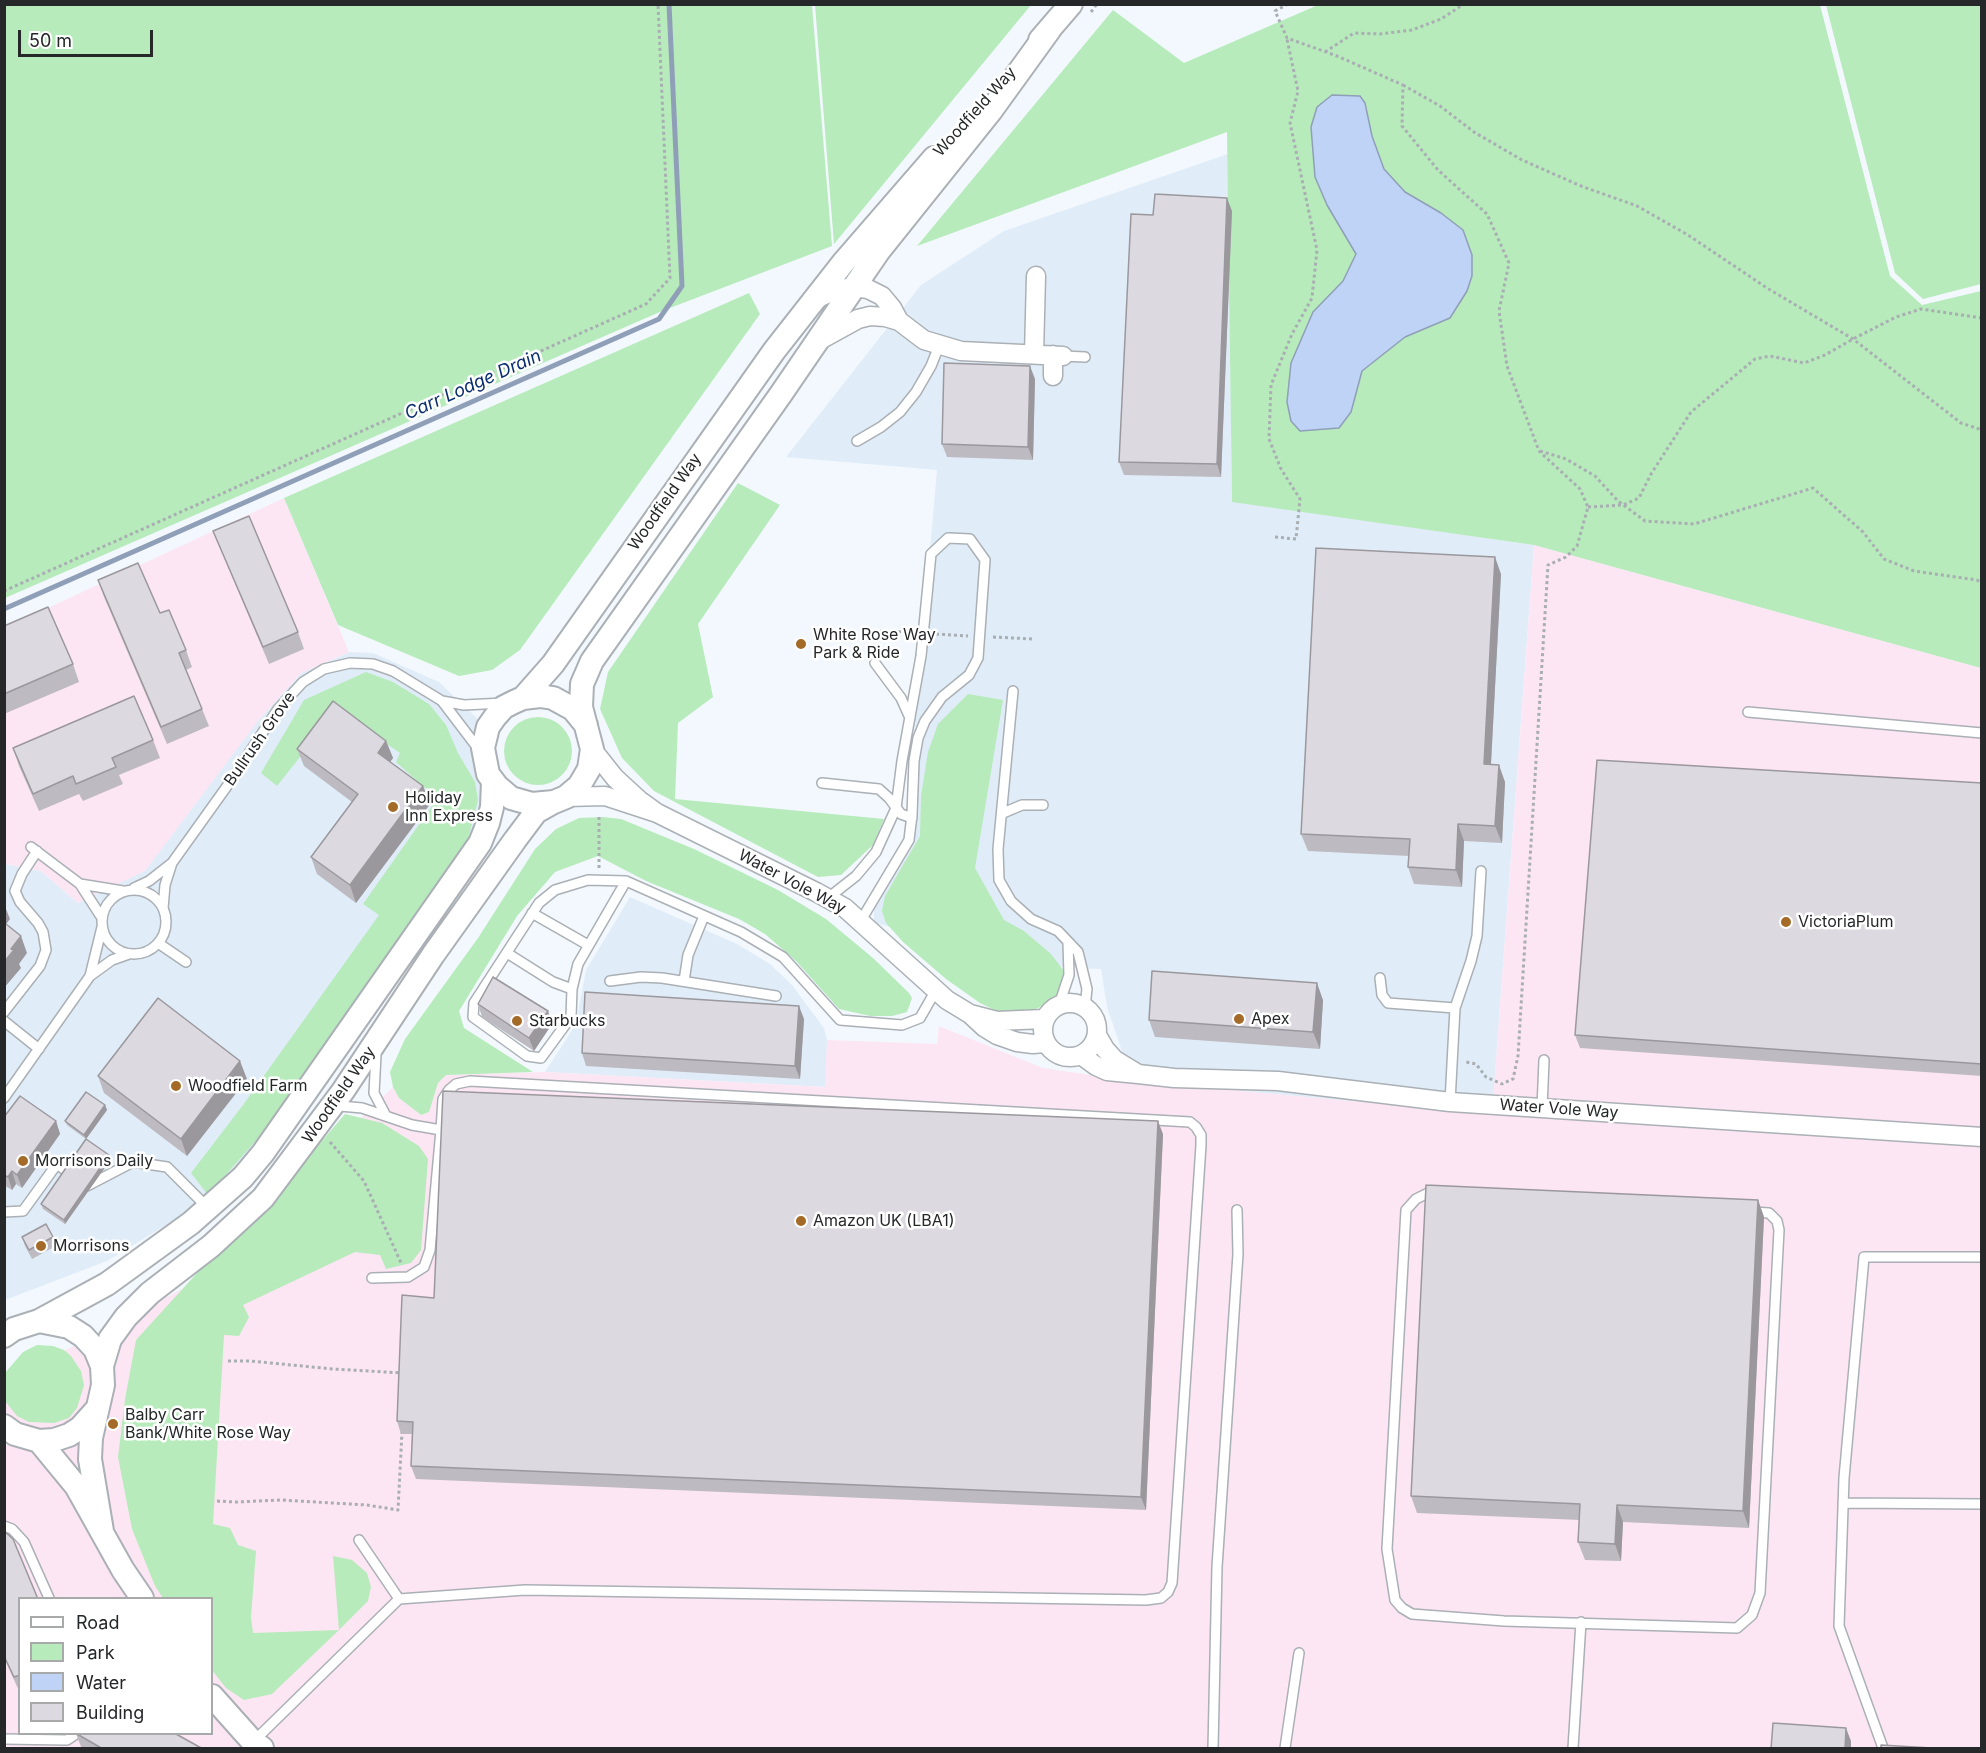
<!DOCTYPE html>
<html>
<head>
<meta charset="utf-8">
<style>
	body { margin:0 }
	#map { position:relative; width:1986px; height:1753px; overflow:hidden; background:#f2f8fe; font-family:Inter,sans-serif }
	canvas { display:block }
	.frame { position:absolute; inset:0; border:6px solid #252729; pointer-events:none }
	.legend { position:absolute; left:18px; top:1597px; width:195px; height:138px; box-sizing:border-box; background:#fff; border:2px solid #a8a9a9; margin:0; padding:8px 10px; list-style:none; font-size:18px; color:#252729 }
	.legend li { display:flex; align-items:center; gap:12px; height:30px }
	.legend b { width:30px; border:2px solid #a8a9a9 }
	.scale { position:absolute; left:18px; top:30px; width:135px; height:27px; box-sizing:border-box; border:3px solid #252729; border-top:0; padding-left:8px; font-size:18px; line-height:21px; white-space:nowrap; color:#252729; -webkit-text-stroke:4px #fff; paint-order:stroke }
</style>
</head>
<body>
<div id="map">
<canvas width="1986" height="1753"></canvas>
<div class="frame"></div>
<ul class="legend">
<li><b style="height:8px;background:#fff"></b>Road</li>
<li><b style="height:16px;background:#b7ebbb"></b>Park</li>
<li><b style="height:16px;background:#bed3f5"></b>Water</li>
<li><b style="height:16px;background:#dcd9e0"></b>Building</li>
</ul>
<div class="scale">50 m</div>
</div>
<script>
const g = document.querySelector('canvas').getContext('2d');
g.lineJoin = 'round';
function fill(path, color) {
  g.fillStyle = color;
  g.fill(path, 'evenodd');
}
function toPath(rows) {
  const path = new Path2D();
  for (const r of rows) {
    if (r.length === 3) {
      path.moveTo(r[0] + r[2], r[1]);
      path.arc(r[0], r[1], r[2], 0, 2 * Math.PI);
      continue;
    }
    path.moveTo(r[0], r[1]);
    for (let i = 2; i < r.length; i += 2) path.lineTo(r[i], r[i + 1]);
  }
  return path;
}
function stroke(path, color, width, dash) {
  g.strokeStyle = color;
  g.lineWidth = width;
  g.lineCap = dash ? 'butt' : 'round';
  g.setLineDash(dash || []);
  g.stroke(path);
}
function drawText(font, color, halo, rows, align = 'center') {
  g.font = font + ' Inter,sans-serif';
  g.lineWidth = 5;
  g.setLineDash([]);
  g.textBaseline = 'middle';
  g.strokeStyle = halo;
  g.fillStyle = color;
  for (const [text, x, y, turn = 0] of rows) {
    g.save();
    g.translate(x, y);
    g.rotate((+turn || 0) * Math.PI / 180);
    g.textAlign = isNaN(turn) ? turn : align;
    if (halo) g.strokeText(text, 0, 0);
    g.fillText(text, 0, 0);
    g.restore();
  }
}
fill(toPath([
	[1228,154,1232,501,1534,545,1492,1114,1132,1081,1107,1007,1101,969,1068,968,874,923,874,891,904,843,937,470,786,457,921,285,1004,231],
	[349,652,373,653,439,682,480,721,485,811,474,845,235,1175,184,1214,107,1261,5,1300,5,864,41,871,78,903,258,721,301,673],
	[630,897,737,944,770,964,792,985,824,1028,827,1040,826,1087,545,1072,576,1024,586,970]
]), '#e0edf8');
fill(toPath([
	[284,498,349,652,301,673,258,721,145,871,78,903,41,871,5,864,5,628],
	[1534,545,1981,668,1981,1748,5,1748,5,1382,184,1288,393,1087,399,1098,421,1115,429,1112,438,1083,446,1075,545,1072,825,1087,827,1040,937,1044,939,1026,1043,1068,1132,1081,1492,1114],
	[20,1598,212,1598,212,1734,20,1734]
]), '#fde6f3');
fill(toPath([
	[5,4,812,5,832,246,662,311,5,598],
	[815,5,1031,5,834,244],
	[1318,5,1820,5,1890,276,1922,305,1981,291,1981,668,1534,545,1232,502,1227,132,917,246,1113,10,1184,63],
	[1826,5,1981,5,1981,284,1923,299,1895,273],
	[749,293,760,314,520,650,492,670,459,676,338,625,284,498],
	[738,483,780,505,698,624,713,697,678,723,675,799,884,819,873,845,841,875,818,877,654,791,622,758,600,709,608,672],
	[366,672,393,682,429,704,446,725,458,753,475,782,478,800,465,851,421,906,282,1111,208,1195,191,1173,243,1105,379,915,363,904,437,799,396,762,400,753,337,710,277,786,261,773,304,700],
	[968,694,1003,700,975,868,1004,920,1024,931,1051,954,1067,975,1052,1002,1033,1010,1005,1015,980,1003,946,979,903,942,886,923,882,911,885,896,920,836,921,796,928,752,938,724],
	[538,751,34],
	[603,817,621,819,694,849,778,890,826,919,873,958,909,993,912,998,907,1012,892,1016,870,1016,839,1009,796,961,765,934,739,919,646,881,598,856,555,872,517,916,459,1011,464,1028,533,1072,446,1075,438,1083,429,1112,421,1115,399,1098,393,1087,390,1072,405,1039,478,938,535,849,556,829,579,818],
	[345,1114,382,1123,419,1146,428,1159,421,1250,411,1263,386,1269,380,1255,355,1252,243,1305,249,1317,239,1336,224,1335,213,1524,230,1528,238,1545,256,1551,251,1617,253,1633,339,1630,333,1556,352,1560,367,1573,371,1587,368,1601,339,1630,272,1694,244,1700,226,1688,212,1670,212,1598,163,1598,155,1586,132,1529,118,1457,125,1399,136,1340,218,1250,302,1164],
	[37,1345,53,1346,64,1350,71,1356,81,1371,84,1385,77,1408,69,1418,54,1423,29,1422,17,1416,5,1401,5,1373,23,1352]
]), '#b7ebbb');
const water = toPath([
	[1332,95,1360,96,1365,103,1372,136,1384,169,1405,192,1441,213,1463,230,1472,255,1472,276,1467,291,1450,318,1405,337,1362,371,1351,412,1339,428,1300,431,1291,421,1287,402,1291,363,1313,312,1343,281,1356,254,1327,205,1315,177,1311,127,1317,107,1332,95]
]);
fill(water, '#bed3f5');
stroke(water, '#909fb8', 1.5);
stroke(toPath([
	[4,609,659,319,682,286,669,4]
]), '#909fb8', 5);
const service = toPath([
	[1063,356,1085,357],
	[857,441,881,427,900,412,916,392,931,366,939,346],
	[875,663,901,698,910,718],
	[1013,691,998,849,999,880,1011,901,1031,919,1058,931,1078,952,1087,989,1085,1007],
	[1748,712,1982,733],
	[480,751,442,701,464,705,504,703],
	[822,783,879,789,889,798,901,814,912,818],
	[1003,813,1022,805,1043,805],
	[31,847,80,884],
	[172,863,230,782,278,709,303,682,324,669,350,663,373,664,393,671,442,701],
	[588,880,626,881,578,964,572,989,571,1017,541,1058,527,1056,473,1017,474,1003,539,903,555,890,588,880],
	[626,881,741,932,783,957,840,1020,902,1025,920,1018,936,990],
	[134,888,149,881,172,863,165,885,163,908],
	[134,922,32],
	[828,898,856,876,876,852,896,808,902,761,921,656,931,554,948,538,970,539,985,560,978,658,969,675,942,697,925,721,918,738,914,761,912,815,909,840,860,922],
	[532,913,588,945],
	[102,918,80,884,123,891],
	[102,927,90,976,112,960,129,954],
	[158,943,186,962],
	[507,953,553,982,572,989],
	[1380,978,1382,995,1388,1003,1455,1008,1450,1102],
	[610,981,641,977,662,978,776,996],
	[684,981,688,955,704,916],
	[1059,1005,1069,975,1068,942],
	[1455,1008,1471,961,1477,936,1481,871],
	[4,1012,40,966,46,950,43,932,38,923,20,902,15,891,22,874,37,851],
	[4,1021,39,1049],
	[376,1055,374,1093,385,1114],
	[4,1098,90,976],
	[1542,1108,1544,1060],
	[334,1110,340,1106,362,1108,412,1125,441,1130,430,1250,424,1267,408,1277,372,1278],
	[85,1185,87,1186,133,1162,167,1167,208,1208],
	[1430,1192,1769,1213,1777,1221,1779,1230,1760,1593,1752,1615,1737,1628,1504,1621,1412,1614,1402,1608,1395,1600,1387,1549,1406,1210,1416,1199,1430,1192],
	[4,1212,23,1211,57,1164,74,1177],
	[1843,1503,1982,1504],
	[4,1526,12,1529,24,1542,49,1598],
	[399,1599,525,1590,1146,1600,1161,1598,1168,1592,1172,1583,1201,1145,1201,1135,1196,1127,1190,1122,470,1081,456,1084,449,1090,443,1099,441,1130],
	[4,1739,67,1740,76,1734],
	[253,1742,399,1599,359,1540],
	[1213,1748,1217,1567,1238,1254,1237,1210],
	[1285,1748,1299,1653],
	[1573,1748,1581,1622],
	[1883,1748,1839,1626,1844,1478,1864,1257,1982,1257]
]);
const minor = toPath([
	[814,302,820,297,836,290,854,287,868,289,882,296,892,308,899,321,885,317,870,316,858,319,818,341],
	[899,321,924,340,961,351,1063,356],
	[1034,354,1036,276],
	[1053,355,1053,376],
	[566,797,605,796,657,813,639,800,615,778,592,749],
	[657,813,816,892,845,908,947,1000,970,1014],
	[1070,1030,27],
	[1044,1019,997,1021,970,1014,984,1027,997,1035,1017,1042,1033,1044,1045,1043],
	[1081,1055,1096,1066,1107,1071,1138,1074,1115,1060,1105,1049,1097,1035],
	[1138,1074,1174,1078,1278,1081,1450,1102,1982,1137]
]);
const tertiary = toPath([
	[1040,40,1071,4],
	[523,698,553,664,774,351,843,263,934,158],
	[586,725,573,709,553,698,540,696,523,698,514,702,504,707,495,717,488,727,483,748,488,774,497,786,511,798,532,804,554,802,566,797,579,786,589,769,592,749,581,707,582,684,592,661,781,394,878,252,990,112,1050,29],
	[39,1321,107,1284,191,1223,243,1177,263,1153,480,843,488,823,492,807,493,781],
	[4,1336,14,1329,39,1321,69,1327,83,1336,95,1349,102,1366,103,1385,91,1438,90,1459,102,1531],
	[102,1366,110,1339,126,1317,150,1293,211,1246,263,1198,343,1091,433,955,515,840,536,812,552,803],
	[4,1426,15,1434,39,1441,54,1440,69,1435,80,1428,97,1409],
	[39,1441,76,1486,123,1570,142,1598],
	[212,1696,253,1742,262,1748]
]);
stroke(service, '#aab0b5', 12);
stroke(minor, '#aab0b5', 21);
stroke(tertiary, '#aab0b5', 26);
stroke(toPath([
	[1288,4,1275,11,1287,38,1337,56,1403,85,1402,126,1438,170,1487,214,1509,263,1499,311,1507,366,1539,451,1580,489,1588,507,1577,546,1566,557,1548,565,1518,1056,1513,1079,1502,1084,1486,1077,1476,1064,1466,1062],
	[1091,12,1097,4],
	[1325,52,1354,33,1380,34,1412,30,1441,19,1464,4],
	[1403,85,1440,106,1474,132,1522,160,1581,186,1637,206,1688,235,1767,288,1853,339,1961,423,1982,430],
	[1540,451,1566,459,1595,476,1618,501,1645,521,1694,524,1813,488,1863,532,1884,559,1914,571,1977,580,1982,584],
	[1588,507,1623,505,1639,498,1651,474,1691,412,1755,359,1770,356,1804,363,1825,355,1853,339,1896,317,1921,309,1982,318],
	[1275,537,1296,539,1300,499,1281,469,1269,439,1271,385,1292,334,1312,298,1317,250,1290,123,1298,91,1287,39],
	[4,591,646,304,670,278,658,4],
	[862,631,911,632],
	[936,634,968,636],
	[993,637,1033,639],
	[599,817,599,869],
	[330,1142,364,1181,402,1265],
	[228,1361,250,1361,333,1369,403,1373],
	[217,1501,236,1502,281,1500,367,1505,398,1510,402,1432]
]), '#a9aeb3', 3, [3, 3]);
stroke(service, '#fff', 9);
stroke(minor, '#fff', 18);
stroke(tertiary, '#fff', 22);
fill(toPath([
	[1232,211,1221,477,1124,475,1119,462,1153,215],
	[1035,379,1033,460,947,457,942,444],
	[213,531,298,632,304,649,269,664,220,548],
	[1501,574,1491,764,1505,782,1502,843,1464,841,1462,887,1414,884,1408,867,1409,856,1308,851,1301,834],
	[98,580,160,613,186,650,192,667,186,670,209,726,167,744,104,597],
	[4,626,73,664,79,682,4,714],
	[153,740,160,758,119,775,123,784,83,801,79,794,39,811,19,766,13,748],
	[386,741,393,758,390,762,423,786,430,804,356,903,317,874,311,857,352,802,304,766,297,749],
	[1982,783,1982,1076,1580,1048,1575,1035],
	[1323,1000,1320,1049,1155,1037,1149,1020],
	[478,1004,548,1011,552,1024,534,1051,482,1017],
	[804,1019,800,1079,586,1066,582,1053],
	[98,1076,247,1079,187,1156,104,1093],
	[105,1105,107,1110,86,1139,67,1125,65,1121],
	[4,1117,56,1121,60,1134,22,1188,16,1184,12,1190,4,1185],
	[1163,1134,1146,1510,416,1479,411,1466,412,1434,401,1434,397,1421,434,1298],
	[111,1159,65,1224,43,1209,41,1204],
	[1758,1200,1764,1217,1749,1528,1623,1522,1621,1561,1585,1560,1578,1542,1580,1520,1417,1513,1411,1496],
	[22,1237,53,1237,56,1246,32,1259,25,1246],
	[4,1531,20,1599,20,1693,4,1658],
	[76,1734,203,1749,82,1749]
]), '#bdbbc1');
fill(toPath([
	[1227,198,1232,211,1221,477,1217,464],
	[1030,366,1035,379,1033,460,1028,447],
	[1495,557,1501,574,1490,781,1484,764],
	[386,741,393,758,384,770,378,753],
	[1499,765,1505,782,1502,843,1495,826],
	[423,786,430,804,356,903,350,885],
	[1458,824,1464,841,1462,887,1456,870],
	[4,904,10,919,4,927],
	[21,936,27,953,19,964,21,968,4,988,4,962,11,949],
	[1317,983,1323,1000,1320,1049,1313,1032],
	[799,1006,804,1019,800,1079,795,1066],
	[548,1011,552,1024,534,1051,529,1038],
	[240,1061,247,1079,187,1156,181,1139],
	[105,1105,107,1110,86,1139,84,1135],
	[56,1121,60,1134,22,1188,17,1175],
	[1158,1121,1163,1134,1146,1510,1141,1497],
	[109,1155,111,1159,65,1224,64,1220],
	[12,1171,16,1184,12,1190,8,1177],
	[1758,1200,1764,1217,1749,1528,1743,1511],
	[1617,1505,1623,1522,1621,1561,1615,1544],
	[1846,1728,1851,1741,1851,1749,1845,1749]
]), '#9a989d');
const building = toPath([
	[1155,194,1227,198,1217,464,1119,462,1131,214,1153,215,1155,194],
	[944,363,1030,366,1028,447,942,444,944,363],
	[249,516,298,632,263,647,213,531,249,516],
	[1316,548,1495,557,1484,764,1499,765,1495,826,1458,824,1456,870,1408,867,1410,839,1301,834,1316,548],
	[138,563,160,613,169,610,186,650,179,653,202,709,161,727,98,580,138,563],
	[48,607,73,664,4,694,4,626,48,607],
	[134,696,153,740,112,758,116,767,76,784,73,776,33,794,13,748,134,696],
	[333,701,386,741,378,753,423,786,350,885,311,857,358,794,297,749,333,701],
	[1597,760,1982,783,1982,1064,1575,1035,1597,760],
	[6,924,21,936,11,949,14,950,4,962,4,925,6,924],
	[1152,971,1317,983,1313,1032,1149,1020,1152,971],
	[493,977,548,1011,529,1038,478,1004,493,977],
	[585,992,799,1006,795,1066,582,1053,585,992],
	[158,998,240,1061,181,1139,98,1076,158,998],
	[443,1091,1158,1121,1141,1497,411,1466,413,1422,397,1421,402,1295,434,1298,443,1091],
	[86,1092,105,1105,84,1135,65,1121,86,1092],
	[20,1096,56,1121,17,1175,12,1171,8,1177,4,1175,4,1117,20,1096],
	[86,1139,109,1155,64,1220,41,1204,86,1139],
	[1426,1185,1758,1200,1743,1511,1617,1505,1615,1544,1578,1542,1580,1504,1411,1496,1426,1185],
	[46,1224,53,1237,29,1250,22,1237,46,1224],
	[4,1531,13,1539,38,1599,20,1599,20,1675,14,1677,4,1656,4,1531],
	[1773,1723,1846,1728,1845,1749,1771,1749,1773,1723],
	[77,1734,176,1734,203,1749,103,1749,77,1734],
	[1881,1745,1932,1748,1932,1749,1881,1749,1881,1745]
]);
fill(building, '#dcd9e0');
stroke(building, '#9a989d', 1.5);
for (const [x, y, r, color] of [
	[801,644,6,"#a36a28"],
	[393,807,6,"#a36a28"],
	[1786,922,6,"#a36a28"],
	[1239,1019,6,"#a36a28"],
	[517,1021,6,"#a36a28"],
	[176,1086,6,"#a36a28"],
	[23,1161,6,"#a36a28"],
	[801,1221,6,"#a36a28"],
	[41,1246,6,"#a36a28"],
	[113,1424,6,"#a36a28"]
]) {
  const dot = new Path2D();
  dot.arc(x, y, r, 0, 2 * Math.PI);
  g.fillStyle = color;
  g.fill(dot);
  stroke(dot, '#fff', 2);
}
drawText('16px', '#252729', '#fff', [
	["Woodfield Way",975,112,-48],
	["Woodfield Way",665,502,-55],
	["Bullrush Grove",260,739,-55],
	["Water Vole Way",792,882,28],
	["Woodfield Way",339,1095,-55],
	["Water Vole Way",1559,1109,4]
]);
drawText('16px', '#252729', '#fff', [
	["White Rose Way",813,635],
	["Park & Ride",813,653],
	["Holiday",405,798],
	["Inn Express",405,816],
	["VictoriaPlum",1798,922],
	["Apex",1251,1019],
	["Starbucks",529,1021],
	["Woodfield Farm",188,1086],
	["Morrisons Daily",35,1161],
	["Amazon UK (LBA1)",813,1221],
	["Morrisons",53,1246],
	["Balby Carr",125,1415],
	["Bank/White Rose Way",125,1433]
], 'left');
drawText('italic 18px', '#0a2f70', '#fff', [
	["Carr Lodge Drain",473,385,-24]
]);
</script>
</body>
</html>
